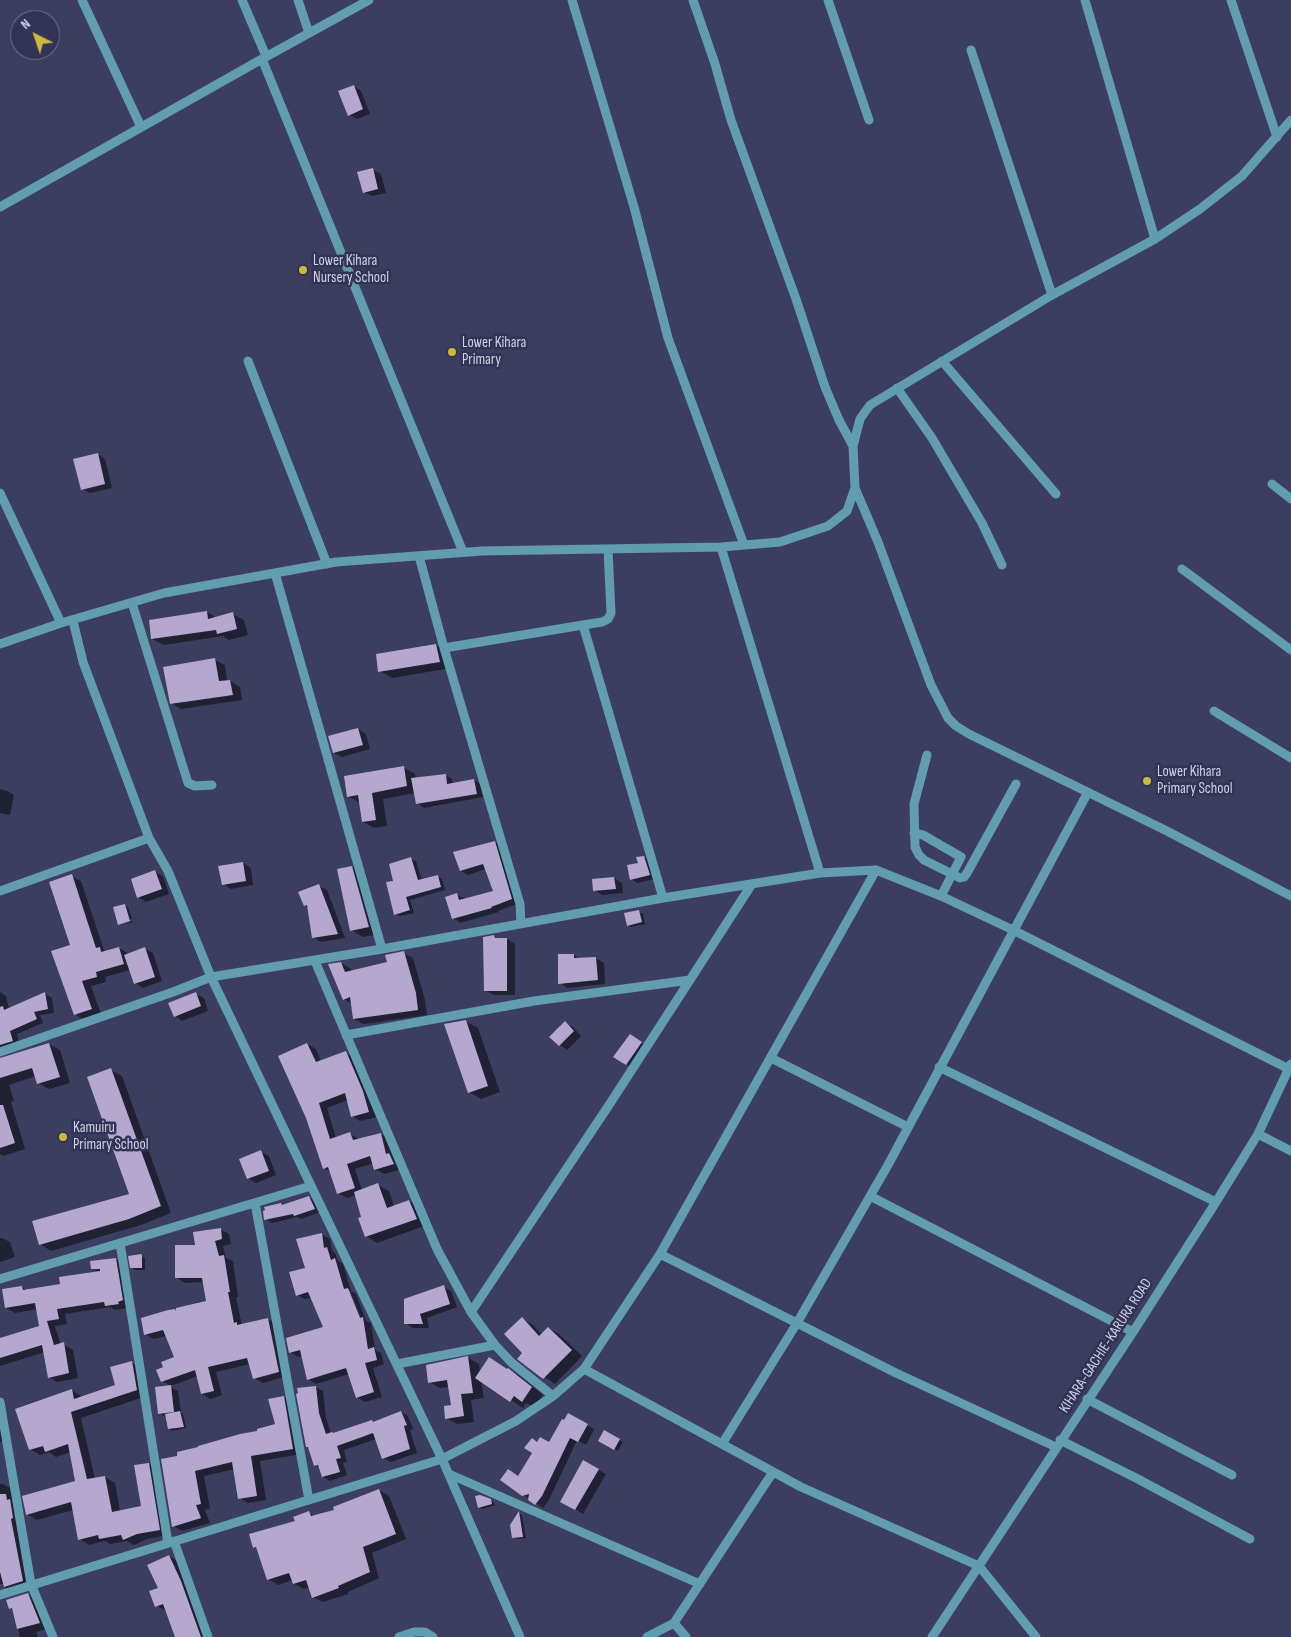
<!DOCTYPE html>
<html>
<head>
<meta charset="utf-8">
<style>
	body { margin:0 }
	#map { position:relative; width:1291px; height:1637px; overflow:hidden; background:#3c3e60; font-family:"Sofia Sans Condensed",sans-serif }
	canvas { display:block }
	.north { position:absolute; left:10px; top:10px; width:50px; height:50px; box-sizing:border-box; background:#323355; border:1px solid #71738f; border-radius:50%; rotate:319deg; font-size:14px; font-weight:700; line-height:20px; text-align:center; color:#d0d2e7 }
	.north::after { content:''; display:block; margin:auto; width:18px; height:22px; background:#cbba39; clip-path:polygon(50% 0,100% 100%,50% 72%,0 100%) }
</style>
</head>
<body>
<div id="map">
<canvas width="1291" height="1637"></canvas>
<div class="north">N</div>
</div>
<script>
const g = document.querySelector('canvas').getContext('2d');
g.lineJoin = 'round';
function fill(path, color) {
  g.fillStyle = color;
  g.fill(path, 'evenodd');
}
function toPath(rows) {
  const path = new Path2D();
  for (const r of rows) {
    path.moveTo(r[0], r[1]);
    for (let i = 2; i < r.length; i += 2) path.lineTo(r[i], r[i + 1]);
  }
  return path;
}
function stroke(path, color, width, dash) {
  g.strokeStyle = color;
  g.lineWidth = width;
  g.lineCap = dash ? 'butt' : 'round';
  g.setLineDash(dash || []);
  g.stroke(path);
}
function drawText(font, color, halo, rows, align = 'center') {
  g.font = font + ' "Sofia Sans Condensed",sans-serif';
  g.lineWidth = 5;
  g.setLineDash([]);
  g.textBaseline = 'middle';
  g.strokeStyle = halo;
  g.fillStyle = color;
  for (const [text, x, y, turn = 0] of rows) {
    g.save();
    g.translate(x, y);
    g.rotate((+turn || 0) * Math.PI / 180);
    g.textAlign = isNaN(turn) ? turn : align;
    if (halo) g.strokeText(text, 0, 0);
    g.fillText(text, 0, 0);
    g.restore();
  }
}
fill(toPath([
	[354,86,361,91,370,114,357,119,349,115],
	[373,170,381,174,386,193,372,196,364,192],
	[98,454,105,459,112,488,90,493,82,489],
	[207,612,217,618,232,614,244,620,248,635,229,640,223,636,164,645,152,639],
	[436,645,448,652,451,668,392,678,380,671],
	[215,660,225,665,227,681,230,681,240,687,242,700,181,709,171,703],
	[358,729,366,734,370,749,342,757,334,753],
	[403,767,415,774,416,779,445,775,452,779,453,784,474,780,481,784,483,797,424,808,417,803,415,793,383,799,387,826,374,828,363,822,360,803,348,796],
	[0,789,7,791,14,795,10,815,0,813],
	[495,842,502,846,519,903,498,911,499,912,460,923,453,918,457,895,466,899,494,892,486,869,468,875,461,871],
	[644,857,650,861,655,879,637,883,631,879],
	[411,859,416,861,422,881,438,876,442,879,445,890,410,900,414,913,400,916,395,914],
	[243,863,251,868,253,885,231,889,223,884],
	[352,867,364,874,380,934,363,937,351,930],
	[155,872,163,876,169,894,146,902,138,897],
	[71,876,81,881,104,950,106,952,119,948,129,954,145,949,153,953,162,981,143,988,135,983,130,970,105,977,106,982,91,986,101,1014,84,1020,75,1014,71,945],
	[614,878,622,883,623,893,602,895,595,890],
	[319,886,327,890,345,938,321,942,313,937,309,908,305,905],
	[125,905,128,907,132,919,120,923],
	[639,912,643,914,645,924,631,927,628,925],
	[132,921,133,922,121,925],
	[494,936,499,939,507,939,515,944,515,995,494,995,486,991],
	[403,953,413,958,425,1000,427,1015,364,1024,354,1019,352,1004,344,999,341,963,351,969,352,972,389,963],
	[574,955,580,959,596,958,604,963,605,984,567,988,560,983],
	[0,992,6,996,9,1009,45,994,52,998,54,1013,40,1015,43,1023,17,1034,20,1045,0,1048],
	[196,994,204,998,208,1011,182,1021,175,1016],
	[465,1021,478,1028,500,1092,481,1099,469,1092],
	[565,1023,573,1027,581,1036,567,1050,560,1045],
	[638,1040,649,1048,634,1069,626,1064],
	[49,1044,60,1050,70,1083,49,1089,38,1083,36,1076,9,1085,14,1101,11,1102,25,1149,3,1156,0,1154,0,1060],
	[307,1044,316,1049,321,1062,346,1053,355,1058,377,1117,360,1121,352,1116,348,1100,327,1108,336,1138,350,1134,359,1139,381,1134,390,1139,402,1169,384,1174,375,1169,374,1163,355,1169,362,1190,378,1185,389,1191,394,1206,409,1201,420,1207,427,1225,377,1243,366,1236,363,1218,356,1195,347,1198,338,1193,331,1172,324,1168],
	[111,1070,122,1076,171,1213,141,1225,51,1251,40,1244,130,1195],
	[261,1152,269,1156,276,1175,256,1183,248,1178],
	[309,1197,315,1201,320,1212,301,1219,297,1217,272,1223,266,1219,281,1204,283,1206],
	[220,1229,229,1234,231,1244,223,1246,226,1258,233,1261,238,1297,236,1297,242,1326,268,1319,276,1324,288,1376,263,1383,254,1378,250,1364,216,1372,222,1395,211,1399,202,1394,198,1376,171,1386,162,1381,164,1368,175,1358,166,1336,154,1339,145,1334,175,1310,177,1311,207,1302,204,1282,185,1283,177,1278,197,1246],
	[321,1234,330,1239,332,1251,335,1253,338,1261,343,1264,351,1291,356,1294,366,1321,371,1323,375,1350,381,1353,384,1364,373,1368,382,1397,365,1402,357,1397,349,1374,316,1384,308,1379,302,1356,298,1357,290,1352,324,1328,311,1298,305,1299,297,1295],
	[348,1291,350,1291,363,1323,361,1324],
	[0,1238,2,1238,10,1242,15,1257,0,1262],
	[142,1256,145,1258,145,1270,135,1270,132,1268],
	[116,1259,124,1264,127,1308,115,1310,110,1307,65,1314,67,1324,55,1326,61,1346,64,1345,73,1350,78,1378,57,1382,49,1377,45,1352,0,1366,0,1340,41,1327,37,1309,15,1313,6,1308,22,1287,28,1291,61,1285,99,1272,92,1268],
	[444,1287,451,1291,457,1307,427,1318,429,1328,413,1328,405,1323],
	[522,1319,533,1325,542,1335,548,1328,559,1334,582,1356,555,1384,519,1359,524,1353],
	[468,1358,479,1364,480,1372,508,1369,520,1376,543,1395,535,1407,526,1403,523,1408,481,1381,484,1398,471,1400,474,1422,457,1424,446,1418,452,1406,449,1387,440,1388,429,1382,427,1366],
	[132,1363,142,1369,147,1396,81,1418,95,1479,105,1477,115,1483,120,1511,143,1507,149,1464,159,1470,169,1535,147,1539,134,1545,127,1541,110,1544,105,1541,89,1545,79,1539,73,1510,37,1520,27,1514,76,1482,71,1452,56,1457,49,1452,40,1455,30,1449,72,1390,82,1397,116,1386],
	[170,1387,178,1391,181,1413,183,1414,186,1428,172,1431,169,1429,167,1418,159,1413],
	[316,1387,323,1391,326,1418,331,1433,334,1434,372,1421,375,1423,401,1412,408,1416,413,1429,410,1430,417,1453,391,1462,383,1458,376,1439,344,1450,347,1462,343,1463,347,1475,330,1481,323,1477,320,1468,315,1466,310,1448,307,1446],
	[284,1397,293,1403,302,1454,260,1461,266,1500,248,1503,239,1498,235,1469,204,1476,210,1509,205,1510,210,1523,182,1531,173,1526,179,1457,259,1432,276,1425],
	[0,1405,9,1440,0,1442],
	[568,1415,594,1429,586,1445,577,1440,549,1500,543,1508,523,1495,519,1477,538,1443,550,1444],
	[605,1432,623,1442,618,1451,600,1441],
	[584,1462,606,1474,583,1514,562,1501],
	[0,1484,3,1484,12,1489,32,1587,14,1592,5,1587,4,1584,0,1584],
	[379,1490,389,1496,406,1539,372,1553,379,1578,348,1592,348,1594,323,1602,313,1597,310,1587,304,1589,294,1584,293,1580,278,1585,268,1579,258,1549,254,1547,309,1513,315,1516,336,1511],
	[491,1500,494,1503,495,1505,482,1509,479,1507],
	[519,1513,522,1515,526,1538,517,1539,513,1537],
	[169,1556,179,1562,209,1637,181,1637,167,1611,156,1606],
	[28,1594,38,1600,50,1628,36,1632,38,1637,20,1637,13,1610,10,1608]
]), '#0007');
fill(toPath([
	[354,85,363,109,348,116,338,91],
	[373,168,378,189,363,193,357,172],
	[98,453,105,484,81,490,73,459],
	[207,611,208,619,233,612,237,629,217,634,216,630,151,639,149,620],
	[436,644,440,662,378,672,376,654],
	[215,658,219,681,230,680,233,695,170,704,163,667],
	[358,728,363,745,333,753,328,736],
	[404,766,407,786,372,793,376,820,362,822,358,795,347,797,344,776],
	[446,774,447,784,474,779,477,794,416,804,411,778],
	[495,841,512,899,491,907,492,908,452,919,445,897,457,893,459,900,493,891,483,864,460,871,453,852],
	[644,856,650,875,630,880,627,865,638,863,636,857],
	[411,857,418,880,438,875,441,887,406,897,410,910,394,915,386,882,393,881,389,864],
	[243,862,246,881,222,885,218,866],
	[352,866,369,927,350,931,337,869],
	[155,870,162,889,137,898,131,879],
	[72,874,96,948,100,947,101,952,119,947,124,964,96,972,97,977,82,981,92,1009,74,1015,51,951,70,945,49,882],
	[614,877,616,889,593,891,592,879],
	[319,884,338,934,312,938,307,905,304,906,298,892],
	[125,904,130,921,118,925,113,907],
	[639,910,642,922,627,926,624,913],
	[494,935,495,938,507,938,507,991,484,991,483,937],
	[145,947,155,977,134,984,124,955],
	[404,951,416,993,418,1010,353,1019,350,997,343,1000,328,964,341,962,345,972,387,962,385,955],
	[558,954,574,954,574,958,596,957,598,980,558,984],
	[45,992,48,1009,34,1012,37,1019,10,1031,13,1041,0,1045,0,1007,3,1006,4,1010],
	[196,992,201,1006,174,1017,168,1003],
	[466,1020,488,1086,468,1093,444,1024],
	[565,1021,574,1031,559,1046,549,1037],
	[630,1034,642,1042,626,1065,613,1057],
	[49,1043,60,1077,37,1084,32,1068,0,1078,0,1058],
	[307,1043,316,1062,346,1051,363,1091,369,1112,351,1117,345,1093,319,1103,330,1139,350,1132,353,1140,381,1133,386,1154,389,1153,394,1164,374,1170,370,1156,347,1164,355,1188,337,1194,328,1167,323,1169,306,1118,278,1056],
	[111,1068,161,1206,129,1219,39,1245,32,1221,129,1194,87,1077],
	[0,1105,3,1105,15,1143,0,1148],
	[261,1150,269,1171,247,1179,239,1159],
	[378,1183,387,1208,409,1200,417,1219,365,1237,358,1218,361,1217,354,1192],
	[309,1196,315,1209,294,1216,293,1214,264,1220,263,1211,265,1210,264,1207,281,1203,282,1205],
	[221,1228,222,1239,215,1241,219,1256,224,1255,230,1292,228,1292,234,1323,237,1322,237,1325,268,1318,279,1372,253,1379,247,1358,208,1367,214,1391,201,1394,195,1370,161,1382,156,1370,163,1367,161,1362,174,1357,163,1330,144,1335,141,1318,168,1310,175,1309,176,1311,176,1308,206,1301,202,1278,175,1278,175,1245,195,1245,193,1232],
	[322,1233,324,1248,327,1247,331,1260,335,1258,344,1289,348,1288,360,1318,363,1317,368,1349,374,1347,377,1360,365,1363,374,1392,356,1398,346,1368,307,1380,300,1350,289,1353,286,1338,323,1327,308,1292,296,1296,289,1272,305,1268,296,1239],
	[141,1254,142,1255,142,1268,130,1268,128,1256],
	[116,1258,123,1300,118,1302,119,1304,105,1306,104,1302,57,1309,59,1319,47,1321,54,1345,64,1342,69,1373,48,1378,42,1345,0,1358,0,1338,39,1326,35,1303,5,1308,2,1289,22,1286,23,1290,60,1284,59,1277,100,1271,100,1269,91,1269,90,1261],
	[444,1285,450,1304,420,1314,423,1324,404,1324,404,1299],
	[522,1317,539,1336,548,1327,572,1350,543,1379,517,1359,522,1353,504,1334],
	[468,1356,473,1393,461,1394,464,1416,445,1419,444,1406,451,1405,447,1380,428,1383,426,1365],
	[489,1357,507,1369,508,1368,532,1387,522,1402,514,1396,510,1402,475,1378],
	[132,1361,137,1390,71,1412,87,1479,105,1476,112,1512,141,1506,134,1465,149,1463,160,1530,137,1534,123,1540,121,1535,99,1539,98,1535,78,1540,71,1502,26,1515,22,1496,75,1481,68,1444,45,1452,43,1446,29,1450,15,1409,72,1389,74,1399,115,1385,110,1367],
	[171,1385,174,1412,158,1414,155,1387],
	[316,1386,319,1413,326,1434,332,1432,333,1433,372,1420,373,1422,401,1411,407,1425,404,1426,410,1449,382,1459,373,1433,337,1446,341,1458,336,1459,340,1472,322,1477,318,1465,314,1466,308,1447,306,1447,296,1394,298,1393,297,1388],
	[284,1396,293,1449,251,1456,257,1496,238,1499,232,1462,195,1471,201,1504,196,1505,201,1518,172,1527,161,1459,177,1456,177,1452,198,1447,198,1446,240,1434,257,1431,257,1429,275,1424,268,1399],
	[180,1411,184,1427,168,1429,165,1414],
	[568,1413,588,1424,578,1442,570,1438,542,1496,535,1505,528,1500,529,1494,522,1496,500,1480,508,1469,518,1476,532,1453,524,1448,532,1438,537,1442,540,1437,549,1442,562,1419,564,1420],
	[604,1430,620,1439,614,1450,598,1441],
	[583,1460,599,1469,575,1510,560,1502],
	[379,1489,396,1534,363,1547,370,1572,338,1586,339,1588,312,1598,306,1580,293,1584,289,1573,267,1580,256,1547,253,1548,249,1534,295,1521,293,1517,309,1511,311,1516,334,1510,333,1507],
	[0,1494,6,1494,7,1500,10,1499,13,1518,11,1519,23,1581,4,1587,0,1572],
	[480,1495,491,1499,492,1504,478,1508,475,1496],
	[519,1511,523,1537,512,1538,510,1525],
	[169,1555,181,1581,201,1637,175,1637,163,1604,155,1607,149,1591,158,1588,147,1565],
	[28,1593,40,1623,17,1629,12,1608,9,1609,6,1600]
]), '#b6a7cf');
stroke(toPath([
	[82,0,141,127],
	[242,0,266,56],
	[298,0,309,33],
	[572,0,634,207,668,338,744,545],
	[693,0,715,64,731,120,796,299,825,387,839,420,853,446],
	[828,0,869,120],
	[1085,0,1155,239],
	[1231,0,1277,137],
	[971,50,1052,295],
	[262,59,463,552],
	[0,207,262,59,369,0],
	[248,361,327,564],
	[942,361,1056,494],
	[897,388,932,438,982,523,1002,565],
	[1272,484,1291,499],
	[855,488,878,542,931,685,948,718,956,726,969,734,1167,831,1291,896],
	[0,493,61,623],
	[721,547,820,873],
	[419,556,444,648,520,904,521,924],
	[1182,569,1291,650],
	[275,573,382,949],
	[132,603,188,783,195,786,212,785],
	[73,621,83,662,149,838,168,871,211,977,442,1459,520,1637],
	[583,625,663,898],
	[0,644,61,623,164,593,336,562,482,551,721,547,780,542,828,526,847,511,855,488,853,446,860,419,870,405,1052,295,1155,239,1200,209,1242,176,1291,120],
	[444,648,583,625,602,622,608,619,611,613,608,549],
	[1214,711,1291,758],
	[927,755,914,804,915,847,919,855,924,860,960,878,964,877,967,873,1016,784],
	[914,833,923,835,961,857,941,896],
	[0,891,149,838],
	[315,961,437,1249,471,1312],
	[346,1035,534,1001,690,980],
	[0,1052,173,992,211,977,382,949,663,898,820,873,876,870,941,896,1013,930,1289,1069],
	[771,1058,908,1127],
	[939,1067,1216,1202],
	[1258,1134,1291,1151],
	[870,1196,1133,1332],
	[255,1203,309,1500],
	[120,1243,168,1543],
	[660,1254,896,1373,1056,1447],
	[0,1279,311,1186],
	[397,1364,495,1345],
	[584,1369,801,1487,979,1566,1036,1637],
	[553,1396,512,1363,495,1345,471,1312,611,1102,752,884],
	[1087,1399,1232,1475],
	[0,1402,31,1584,53,1637],
	[1060,1440,1136,1478,1250,1539],
	[722,1444,797,1323,888,1165,1088,792],
	[449,1474,700,1584],
	[174,1541,208,1637],
	[0,1595,442,1459,516,1421,553,1396,584,1369,660,1254,876,870],
	[674,1623,686,1637],
	[399,1637,414,1632,425,1632,433,1637],
	[647,1637,674,1623,773,1472],
	[932,1637,1133,1332,1216,1202,1258,1134,1291,1064]
]), '#629caf', 9);
for (const [x, y, r, color] of [
	[303,270,5,"#cbba39"],
	[452,352,5,"#cbba39"],
	[1147,781,5,"#cbba39"],
	[63,1137,5,"#cbba39"]
]) {
  const dot = new Path2D();
  dot.arc(x, y, r, 0, 2 * Math.PI);
  g.fillStyle = color;
  g.fill(dot);
  stroke(dot, '#323355', 2);
}
drawText('15px', '#d0d2e7', '#323355', [
	["Lower Kihara",313,261],
	["Nursery School",313,278],
	["Lower Kihara",462,343],
	["Primary",462,360],
	["Lower Kihara",1157,772],
	["Primary School",1157,789],
	["Kamuiru",73,1128],
	["Primary School",73,1145]
], 'left');
drawText('15px', '#d0d2e7', '#323355', [
	["KIHARA-GACHIE-KARURA ROAD",1106,1346,-57]
]);
</script>
</body>
</html>
